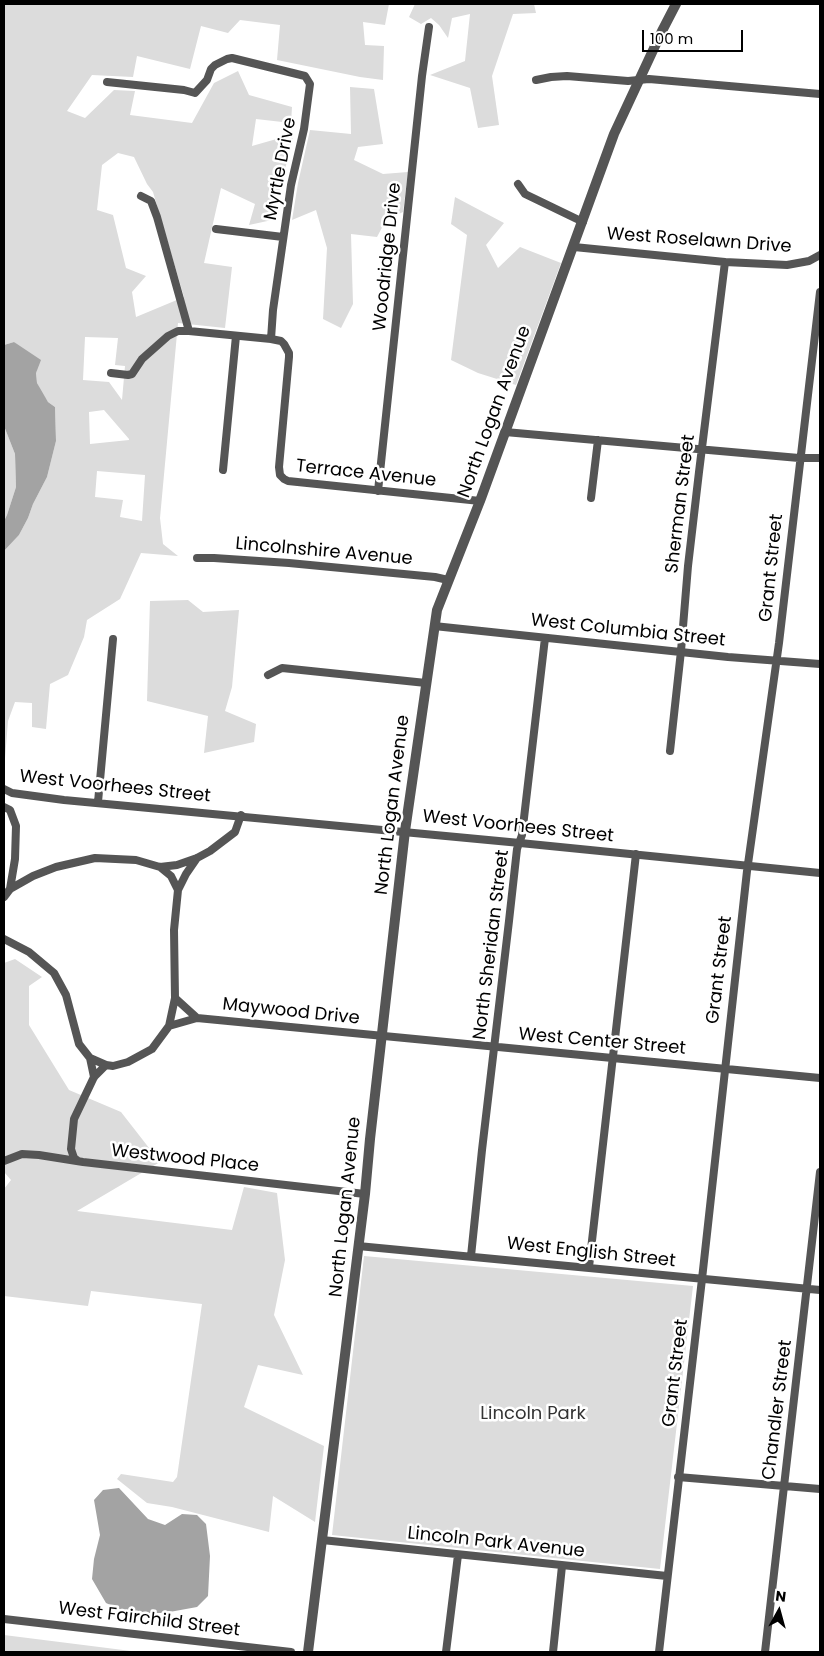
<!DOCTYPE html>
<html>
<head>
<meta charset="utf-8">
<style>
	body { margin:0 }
	#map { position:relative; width:824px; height:1656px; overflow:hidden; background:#fff; font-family:Poppins,sans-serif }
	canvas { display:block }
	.frame { position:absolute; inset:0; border:5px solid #000; pointer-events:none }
	.north { position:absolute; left:754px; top:1586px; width:50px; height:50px; -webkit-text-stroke:4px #fff; paint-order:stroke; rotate:7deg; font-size:14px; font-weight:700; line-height:20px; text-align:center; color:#000 }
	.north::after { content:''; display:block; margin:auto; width:18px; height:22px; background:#000; clip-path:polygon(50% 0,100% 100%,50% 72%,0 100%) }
	.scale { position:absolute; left:642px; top:30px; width:101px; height:22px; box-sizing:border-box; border:2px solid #000; border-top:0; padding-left:6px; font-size:15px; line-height:18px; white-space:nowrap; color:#000; -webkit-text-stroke:4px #fff; paint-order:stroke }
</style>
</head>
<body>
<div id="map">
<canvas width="824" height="1656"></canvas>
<div class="frame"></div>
<div class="north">N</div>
<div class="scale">100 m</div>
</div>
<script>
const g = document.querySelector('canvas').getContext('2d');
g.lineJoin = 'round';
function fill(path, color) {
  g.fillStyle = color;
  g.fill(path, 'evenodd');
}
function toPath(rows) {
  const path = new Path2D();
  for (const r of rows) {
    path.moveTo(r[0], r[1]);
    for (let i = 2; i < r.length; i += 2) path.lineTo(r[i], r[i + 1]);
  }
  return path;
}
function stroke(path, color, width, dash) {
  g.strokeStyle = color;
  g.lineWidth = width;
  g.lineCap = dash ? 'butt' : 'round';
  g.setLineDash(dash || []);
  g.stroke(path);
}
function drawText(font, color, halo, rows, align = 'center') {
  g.font = font + ' Poppins,sans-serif';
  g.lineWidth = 5;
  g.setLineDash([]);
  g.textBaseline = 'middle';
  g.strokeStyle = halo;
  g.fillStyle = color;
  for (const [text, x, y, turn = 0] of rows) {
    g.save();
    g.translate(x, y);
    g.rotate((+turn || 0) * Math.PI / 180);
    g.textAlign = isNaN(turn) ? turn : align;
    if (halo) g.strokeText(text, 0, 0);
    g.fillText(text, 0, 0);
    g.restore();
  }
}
fill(toPath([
	[4,4,389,4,385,25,363,22,365,45,384,46,383,80,360,77,277,60,280,25,240,20,228,33,201,26,190,69,137,56,133,77,92,75,67,111,85,118,114,90,135,91,130,115,192,123,214,83,238,71,249,95,292,107,291,123,256,119,252,146,294,134,272,220,249,225,255,204,221,188,204,263,232,267,225,328,178,323,160,518,163,544,178,556,141,553,120,599,87,620,84,637,68,675,50,684,46,729,32,727,32,703,15,702,8,721,4,771,4,551,19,535,28,518,33,504,47,477,56,441,55,407,48,402,41,392,37,383,36,373,37,367,14,342,4,345],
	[118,153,134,157,147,184,153,192,184,297,136,317,132,292,146,276,126,268,113,215,97,210,102,165],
	[85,337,118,338,115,365,125,366,122,400,109,382,83,380],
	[104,410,129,439,129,440,90,444,89,412],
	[97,471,145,475,142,521,120,517,123,500,95,497],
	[415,4,534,4,536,13,513,14,492,76,499,125,478,128,470,88,430,75,465,61,470,14,452,18,448,38,439,25,431,18,421,24,409,17],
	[350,87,374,89,383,144,358,147,354,160,383,174,408,172,403,212,386,220,377,237,351,234,353,304,341,328,323,319,327,248,316,210,292,220,298,183,310,130,351,134],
	[455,197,504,223,486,245,498,268,520,247,561,263,516,385,478,373,451,360,467,235,451,224],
	[4,426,15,454,16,487,7,515,4,521],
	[188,600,203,612,239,610,232,687,225,711,256,724,254,742,204,753,208,716,147,701,150,601],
	[15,959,42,977,29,986,29,1025,69,1090,121,1112,160,1162,77,1211,232,1230,244,1187,277,1193,285,1260,274,1315,303,1375,258,1365,244,1407,324,1446,315,1522,273,1496,269,1532,172,1507,147,1503,117,1479,121,1474,173,1482,177,1477,202,1304,91,1291,88,1306,4,1296,4,1189,11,1180,4,1172,4,963],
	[364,1256,693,1286,660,1569,332,1535],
	[4,1635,139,1652,4,1652]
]), '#dcdcdc');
fill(toPath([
	[14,342,41,360,36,373,37,383,48,402,55,407,56,441,47,477,33,504,28,518,19,535,4,551,4,521,7,515,16,487,15,454,4,426,4,345],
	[119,1488,148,1519,165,1525,182,1514,197,1515,206,1524,210,1556,208,1596,197,1607,164,1613,128,1613,106,1603,92,1579,94,1559,100,1535,94,1500,103,1490]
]), '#a3a3a3');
stroke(toPath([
	[536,80,551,77,567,76,628,81,649,79,820,94],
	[107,82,184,90,195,93,207,80,211,69,215,65,227,59,232,58,305,76,310,84,304,129,291,185,273,310,271,339,281,341,284,344,289,353,289,357,279,467,280,475,284,479,288,481,480,501],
	[518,184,525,194,583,222],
	[141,196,151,201,157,217,189,331,271,339],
	[216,229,283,237],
	[574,247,725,262,787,265,809,261,820,255],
	[111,373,128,375,132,374,142,359,168,336,178,331,189,331],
	[505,432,799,458,820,458],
	[223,470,236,336],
	[378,491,422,76,429,27],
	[591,498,598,440],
	[197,558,214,558,289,563,435,577,448,580],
	[434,626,728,657,820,664],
	[268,675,282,668,426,683],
	[670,751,681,651,688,566,699,472,725,262],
	[4,789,12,793,64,800,520,843,820,873],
	[98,802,113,639],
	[4,807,10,810,16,826,15,859,10,889],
	[160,867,171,876,178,890,174,930,175,998,197,1018],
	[178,890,186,874,197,858],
	[4,897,10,889,33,876,56,867,95,858,136,860,160,867,177,865,197,858,210,851,235,832,241,815],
	[4,939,29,952,54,973,66,995,79,1044,90,1058,106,1065,113,1066,128,1062,152,1049,169,1026,197,1018,820,1078],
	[169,1026,175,998],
	[90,1058,94,1077],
	[4,1161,22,1154,39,1155,83,1162,365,1194],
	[78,1161,74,1158,71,1149,74,1119,94,1077,106,1065],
	[358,1246,820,1290],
	[471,1256,482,1150,509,921,517,849,522,835,545,638],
	[589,1267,636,854],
	[678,1477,820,1489],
	[322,1540,667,1576],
	[4,1619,291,1652],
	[446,1652,458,1555],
	[553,1652,562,1566],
	[659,1652,702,1279,747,871,779,643,820,292],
	[765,1652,820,1172]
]), '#555', 8);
stroke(toPath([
	[308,1652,365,1194,370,1139,405,831,437,610,480,501,614,134,662,31,676,4]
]), '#555', 10);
drawText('18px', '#000', '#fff', [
	["Myrtle Drive",281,169,-79],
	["West Roselawn Drive",699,241,4],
	["Woodridge Drive",388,257,-84],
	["North Logan Avenue",495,412,-70],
	["Terrace Avenue",366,474,6],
	["Sherman Street",681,504,-83],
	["Lincolnshire Avenue",324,552,5],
	["Grant Street",772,568,-84],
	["West Columbia Street",628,631,6],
	["West Voorhees Street",115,787,6],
	["North Logan Avenue",393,805,-83],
	["West Voorhees Street",518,827,6],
	["North Sheridan Street",492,945,-83],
	["Grant Street",720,970,-83],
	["Maywood Drive",291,1012,6],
	["West Center Street",602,1042,5],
	["Westwood Place",185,1159,6],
	["North Logan Avenue",346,1207,-84],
	["West English Street",591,1253,6],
	["Grant Street",676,1373,-83],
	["Chandler Street",778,1410,-83],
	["Lincoln Park Avenue",496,1543,6],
	["West Fairchild Street",149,1620,7]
]);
drawText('18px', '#333', '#fff', [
	["Lincoln Park",533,1414]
]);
</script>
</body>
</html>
